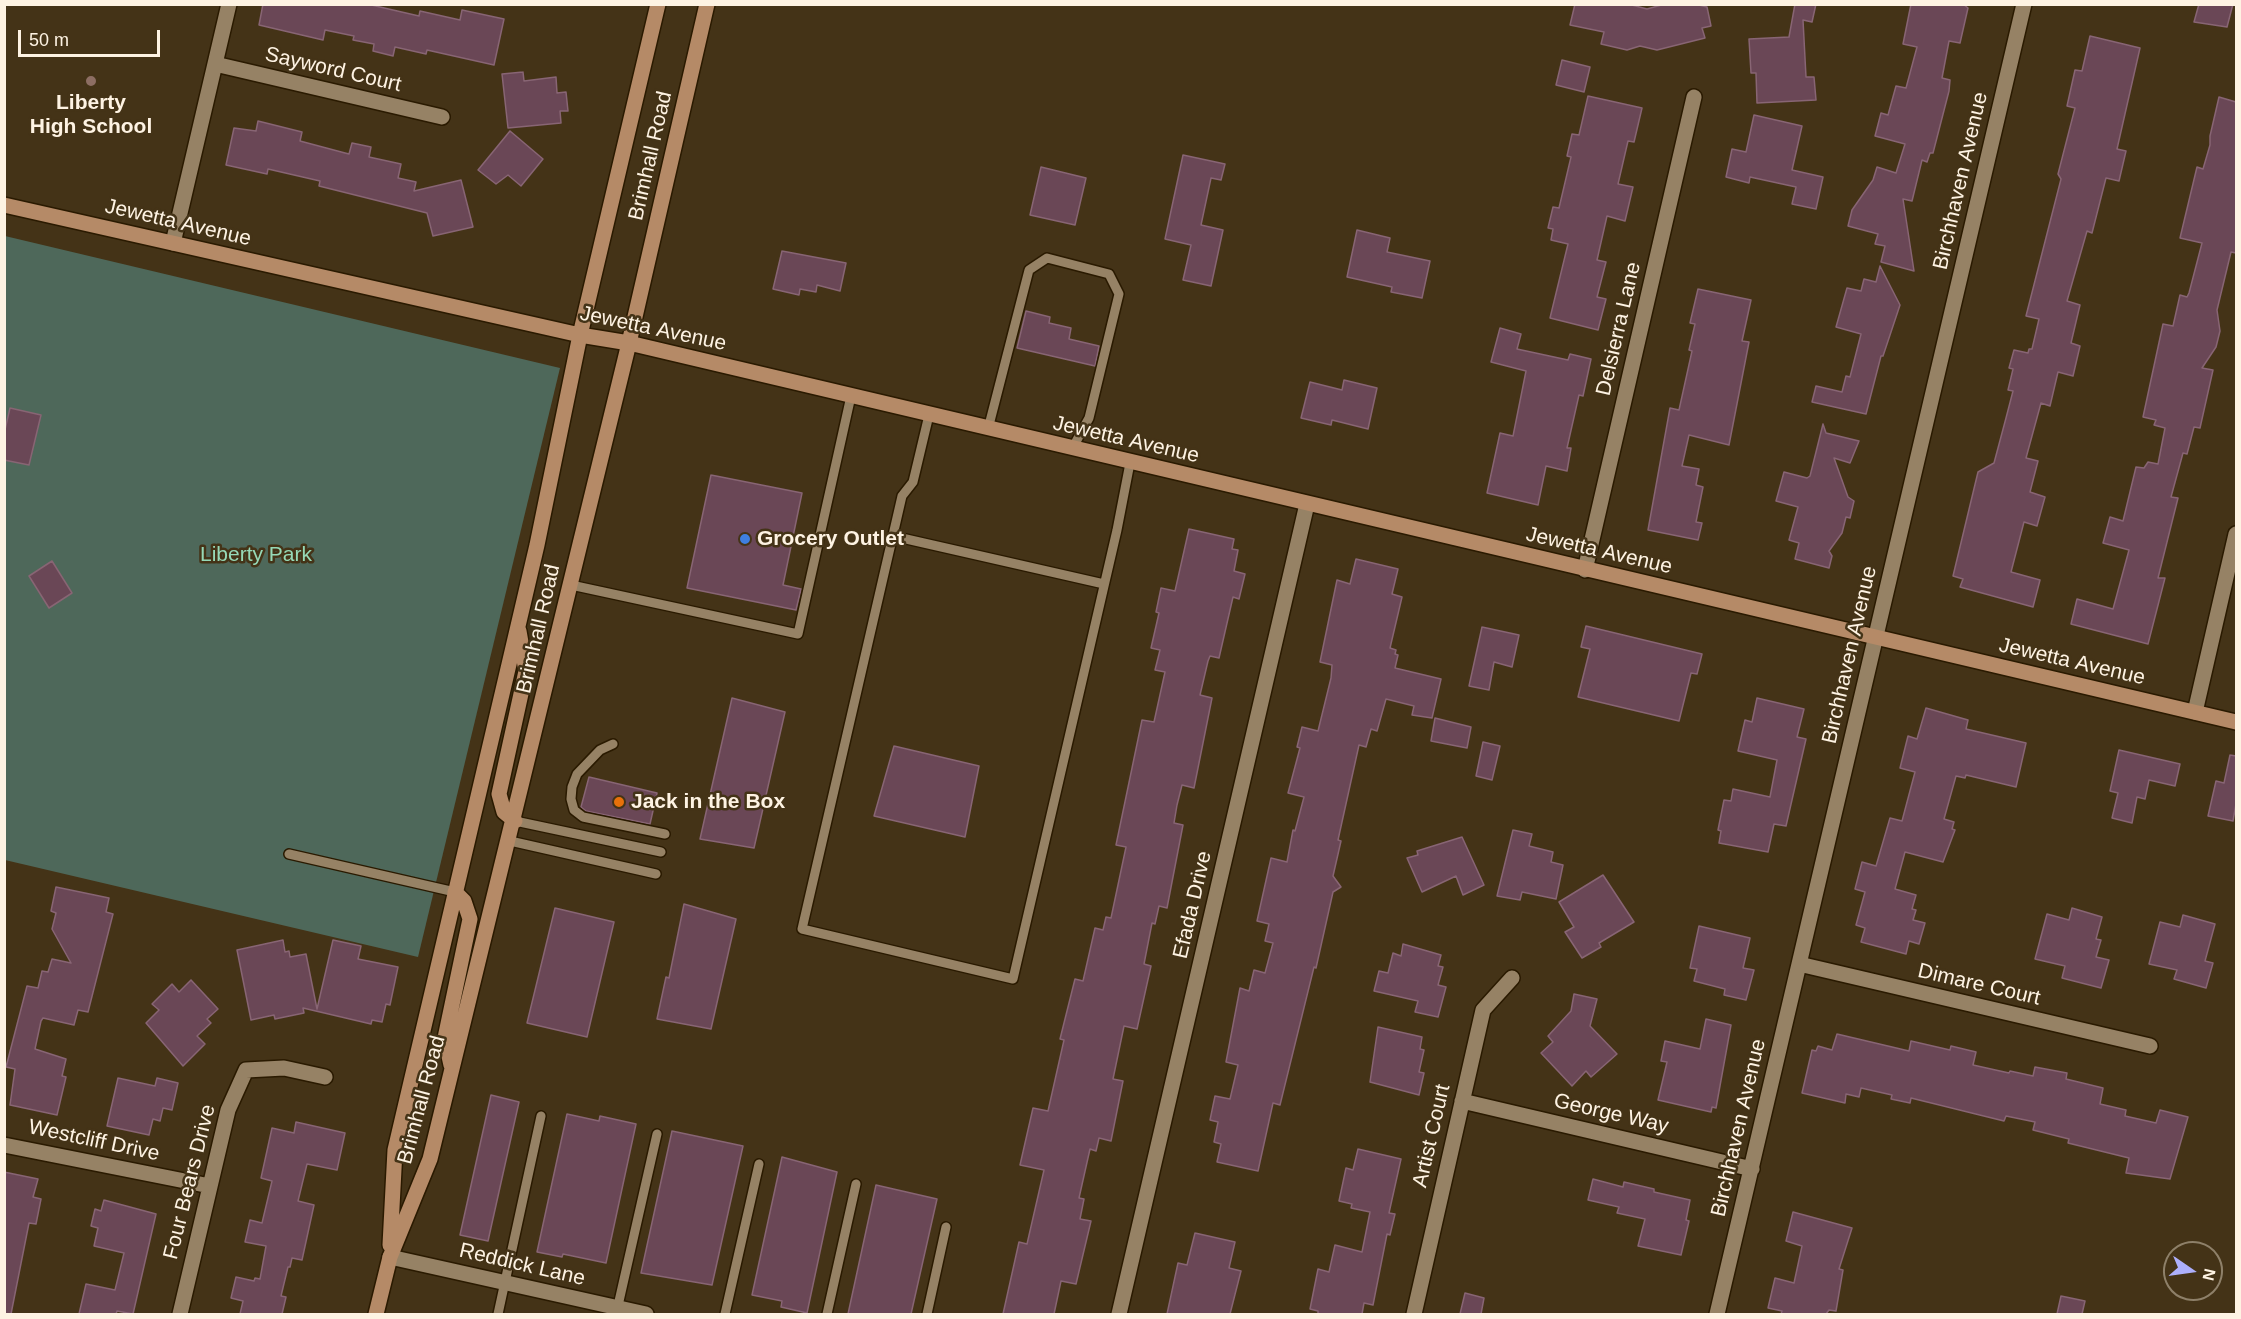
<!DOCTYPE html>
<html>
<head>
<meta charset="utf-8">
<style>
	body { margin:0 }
	#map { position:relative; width:2241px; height:1319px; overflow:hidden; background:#443317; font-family:Arial,sans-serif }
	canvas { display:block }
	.frame { position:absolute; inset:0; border:6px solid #fef3e3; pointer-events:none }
	.north { position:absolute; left:2163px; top:1241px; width:60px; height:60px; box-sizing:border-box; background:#443317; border:2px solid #8e8069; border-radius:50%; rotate:103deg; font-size:16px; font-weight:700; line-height:24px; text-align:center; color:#fef3e3 }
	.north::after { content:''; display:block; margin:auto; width:21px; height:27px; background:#adaffb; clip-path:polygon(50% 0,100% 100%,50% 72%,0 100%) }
	.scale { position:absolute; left:18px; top:30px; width:142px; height:27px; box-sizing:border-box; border:3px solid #fef3e3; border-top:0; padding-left:8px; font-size:18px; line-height:21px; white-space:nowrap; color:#fef3e3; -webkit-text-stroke:4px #443317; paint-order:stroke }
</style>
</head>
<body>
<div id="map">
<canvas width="2241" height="1319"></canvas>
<div class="frame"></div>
<div class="north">N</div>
<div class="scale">50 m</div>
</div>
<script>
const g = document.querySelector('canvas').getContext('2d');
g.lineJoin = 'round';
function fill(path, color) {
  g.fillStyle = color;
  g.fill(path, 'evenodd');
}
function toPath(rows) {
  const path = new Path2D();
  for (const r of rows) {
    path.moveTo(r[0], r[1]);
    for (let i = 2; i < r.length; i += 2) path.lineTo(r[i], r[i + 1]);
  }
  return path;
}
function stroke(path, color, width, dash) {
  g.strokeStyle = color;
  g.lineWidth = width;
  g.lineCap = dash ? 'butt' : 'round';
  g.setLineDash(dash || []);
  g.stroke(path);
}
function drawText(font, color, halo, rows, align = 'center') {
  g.font = font + ' Arial,sans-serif';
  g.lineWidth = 5;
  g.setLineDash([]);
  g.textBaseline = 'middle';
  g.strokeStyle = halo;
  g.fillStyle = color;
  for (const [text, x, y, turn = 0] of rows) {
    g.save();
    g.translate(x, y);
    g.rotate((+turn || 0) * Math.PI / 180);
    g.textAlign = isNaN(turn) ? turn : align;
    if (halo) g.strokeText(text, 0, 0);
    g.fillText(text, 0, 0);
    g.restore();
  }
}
fill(toPath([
	[5,236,560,368,418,957,5,860]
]), '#4e685a');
const building = toPath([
	[263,4,367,4,419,16,420,11,460,20,462,10,504,19,494,65,427,50,426,54,395,47,393,56,373,51,374,44,353,40,354,36,325,30,323,40,259,25,263,4],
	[1575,4,1628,4,1647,9,1665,4,1695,4,1707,7,1711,26,1702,28,1705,38,1657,50,1640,46,1627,50,1601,44,1604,32,1570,25,1575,4],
	[1795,4,1816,4,1812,22,1803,20,1806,77,1814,77,1816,100,1757,103,1756,73,1751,73,1749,39,1789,37,1795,4],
	[1911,4,1963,4,1968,8,1960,43,1949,41,1942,78,1950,80,1949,91,1933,153,1930,153,1927,162,1922,160,1912,201,1903,199,1914,271,1881,262,1885,246,1875,244,1878,234,1848,226,1852,210,1873,180,1877,167,1896,173,1905,144,1875,136,1881,113,1888,115,1896,86,1906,88,1917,47,1903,44,1911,4],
	[2199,4,2233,4,2227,27,2194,22,2199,4],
	[2090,36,2140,48,2117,149,2126,151,2119,181,2106,178,2092,233,2087,231,2067,301,2080,305,2071,343,2080,346,2073,376,2058,372,2050,406,2041,403,2026,458,2038,461,2030,492,2045,497,2037,526,2024,522,2011,572,2040,580,2033,607,1960,587,1963,579,1953,576,1978,472,1994,463,2006,418,2013,391,2008,390,2013,369,2009,368,2014,350,2028,353,2029,349,2032,349,2039,319,2026,316,2061,179,2058,174,2075,108,2067,106,2075,70,2082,71,2090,36],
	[1562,60,1590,67,1584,92,1556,85,1562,60],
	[523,72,524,81,556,77,557,93,566,92,568,111,560,111,561,123,508,128,502,74,523,72],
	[1588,96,1642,108,1634,142,1628,141,1618,184,1633,187,1625,221,1607,216,1597,260,1606,262,1597,297,1606,299,1598,330,1550,318,1568,244,1551,240,1553,229,1548,228,1553,207,1559,208,1571,157,1567,156,1572,134,1579,135,1588,96],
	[2219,97,2236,102,2236,253,2231,252,2217,310,2220,331,2216,347,2202,368,2213,370,2200,428,2194,427,2187,454,2183,453,2171,497,2178,498,2158,578,2165,578,2148,644,2071,624,2077,599,2113,609,2129,550,2103,543,2110,517,2123,521,2136,467,2144,468,2148,462,2158,464,2165,428,2154,425,2156,420,2143,417,2163,324,2173,326,2180,295,2187,297,2189,293,2202,243,2180,238,2197,167,2203,169,2210,145,2210,136,2219,97],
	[1754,115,1802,126,1792,170,1823,177,1816,209,1792,204,1796,187,1750,177,1749,183,1726,177,1732,149,1746,152,1754,115],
	[258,121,302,132,300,141,345,153,349,154,352,143,371,147,369,157,401,164,398,178,416,182,414,191,461,180,473,227,433,236,427,213,319,186,320,181,268,169,267,174,226,165,234,128,256,131,258,121],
	[510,131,543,159,521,186,508,175,496,184,478,170,510,131],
	[1183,155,1225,164,1221,180,1211,178,1201,225,1223,230,1211,286,1183,280,1191,245,1165,239,1183,155],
	[1041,167,1086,178,1075,225,1030,215,1041,167],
	[1357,230,1390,238,1387,252,1430,261,1422,298,1391,292,1392,287,1347,277,1357,230],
	[782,251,846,263,840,291,817,285,816,292,800,289,799,295,773,289,782,251],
	[1880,266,1900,305,1883,356,1881,356,1866,414,1812,402,1816,386,1842,392,1846,376,1850,377,1861,334,1836,327,1847,288,1861,291,1864,279,1876,282,1880,266],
	[1698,289,1751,300,1742,341,1749,342,1729,445,1689,435,1682,466,1699,469,1696,485,1703,487,1696,522,1702,523,1698,540,1648,530,1670,408,1679,410,1692,351,1689,350,1695,324,1690,323,1698,289],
	[1026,311,1050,317,1049,323,1071,328,1069,339,1099,346,1095,366,1017,348,1026,311],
	[1500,328,1521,334,1517,349,1568,360,1570,354,1591,359,1583,396,1579,395,1567,448,1571,448,1567,471,1546,466,1538,505,1487,493,1500,433,1513,436,1526,371,1491,362,1500,328],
	[1344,380,1377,388,1368,429,1332,420,1331,425,1301,418,1310,382,1342,390,1344,380],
	[10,408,41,415,29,465,4,460,4,434,10,408],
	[1823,424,1826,433,1859,441,1850,463,1834,458,1848,497,1854,501,1850,518,1846,517,1842,533,1829,551,1832,556,1829,568,1795,559,1799,543,1789,540,1798,507,1776,501,1784,472,1807,478,1810,476,1823,424],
	[711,475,802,493,783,585,801,589,796,610,687,588,711,475],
	[1189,529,1234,539,1232,549,1238,550,1234,571,1245,574,1239,599,1233,597,1219,658,1210,656,1208,661,1200,695,1212,698,1194,788,1182,785,1177,805,1174,823,1183,825,1167,908,1159,906,1155,924,1152,923,1144,964,1151,966,1137,1029,1124,1026,1113,1079,1123,1081,1111,1141,1099,1138,1096,1151,1090,1149,1079,1198,1084,1199,1080,1219,1091,1221,1076,1284,1061,1281,1054,1314,1003,1314,1019,1242,1027,1244,1044,1170,1020,1165,1033,1108,1048,1111,1064,1040,1060,1039,1075,979,1083,981,1095,928,1103,930,1106,917,1111,918,1126,847,1116,845,1142,720,1154,722,1165,672,1155,670,1160,650,1151,648,1159,613,1156,612,1161,588,1175,591,1189,529],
	[1356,559,1398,569,1392,594,1402,597,1390,648,1396,650,1395,654,1398,655,1395,668,1441,679,1432,718,1412,715,1414,706,1386,699,1377,731,1371,729,1366,747,1359,745,1338,840,1341,841,1333,876,1341,887,1333,892,1316,968,1314,967,1280,1105,1273,1103,1258,1171,1217,1162,1221,1144,1214,1142,1218,1122,1210,1120,1215,1096,1230,1099,1238,1065,1226,1062,1240,988,1249,991,1254,970,1265,973,1273,943,1265,941,1269,924,1257,921,1271,858,1287,862,1293,830,1295,831,1304,797,1288,793,1300,748,1297,747,1302,727,1318,731,1331,678,1332,665,1320,662,1337,580,1350,584,1356,559],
	[52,561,72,593,49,608,29,576,52,561],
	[1586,626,1702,654,1697,674,1691,673,1679,721,1578,697,1590,649,1581,647,1586,626],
	[1482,627,1519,635,1512,667,1494,662,1489,690,1469,686,1482,627],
	[732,698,785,712,754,848,700,839,732,698],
	[1757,698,1804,709,1797,737,1806,739,1786,826,1774,824,1768,852,1719,843,1721,831,1718,830,1724,800,1731,801,1733,789,1770,797,1777,760,1738,751,1745,720,1752,722,1757,698],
	[1926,708,1968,720,1966,729,2026,743,2016,787,1966,775,1965,778,1956,776,1944,819,1954,822,1952,829,1955,830,1943,862,1905,852,1895,889,1916,895,1912,909,1916,910,1913,920,1925,923,1919,944,1909,941,1906,954,1861,942,1865,928,1856,925,1865,892,1855,889,1862,862,1876,866,1890,818,1902,821,1915,772,1900,768,1908,736,1917,739,1926,708],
	[1435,718,1471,727,1467,748,1431,741,1435,718],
	[1483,742,1500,746,1492,780,1476,776,1483,742],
	[894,746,979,766,965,837,874,816,894,746],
	[2119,750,2180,764,2175,786,2149,780,2145,799,2137,797,2132,823,2112,818,2118,793,2110,791,2119,750],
	[2230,755,2236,756,2236,804,2233,821,2208,816,2216,781,2224,783,2230,755],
	[589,777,657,793,650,824,586,811,581,807,589,777],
	[1513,830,1532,834,1529,846,1553,852,1551,862,1563,865,1556,899,1522,892,1520,900,1497,896,1513,830],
	[1462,837,1484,885,1463,895,1456,876,1422,892,1407,858,1418,855,1417,851,1462,837],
	[1603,875,1634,922,1599,943,1601,947,1582,958,1565,932,1574,927,1559,902,1603,875],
	[56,887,109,898,106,912,113,914,88,1012,78,1010,74,1025,43,1018,41,1021,35,1049,66,1059,62,1076,66,1077,57,1115,10,1105,15,1069,6,1067,27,986,38,988,42,971,48,972,52,959,71,963,52,929,56,913,51,911,56,887],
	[684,904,736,919,711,1029,657,1019,666,977,669,978,684,904],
	[555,908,614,922,587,1037,527,1023,555,908],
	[2072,908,2102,917,2096,939,2101,940,2096,957,2109,960,2101,988,2062,978,2065,966,2035,959,2047,914,2069,920,2072,908],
	[2183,915,2215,924,2205,961,2213,963,2206,988,2174,979,2177,970,2149,964,2160,922,2180,927,2183,915],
	[1699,926,1750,938,1743,968,1754,970,1746,1000,1724,995,1725,989,1694,981,1697,969,1690,968,1699,926],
	[283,940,285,952,289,951,290,957,306,954,317,1009,333,940,361,946,358,959,398,967,390,1005,386,1004,382,1022,372,1020,371,1024,303,1008,304,1013,275,1019,274,1015,251,1020,237,950,283,940],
	[1403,944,1441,955,1438,966,1443,967,1438,985,1446,987,1438,1017,1415,1012,1418,1001,1374,991,1379,971,1388,973,1393,953,1401,956,1403,944],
	[191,980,218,1009,207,1019,211,1023,197,1036,205,1044,183,1066,146,1023,159,1010,152,1004,172,984,179,992,191,980],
	[1574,994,1597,999,1590,1026,1617,1054,1591,1077,1586,1071,1572,1086,1541,1053,1553,1042,1548,1036,1571,1011,1574,994],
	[1706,1019,1731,1025,1716,1108,1712,1107,1711,1112,1658,1100,1667,1062,1661,1061,1665,1041,1700,1049,1706,1019],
	[1378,1027,1422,1037,1420,1049,1424,1050,1419,1072,1424,1073,1419,1095,1370,1082,1378,1027],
	[1837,1034,1909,1051,1911,1041,1950,1050,1951,1046,1976,1052,1973,1065,2009,1073,2010,1071,2033,1076,2035,1067,2067,1073,2066,1079,2103,1088,2100,1104,2126,1110,2125,1116,2156,1123,2160,1110,2188,1117,2170,1179,2126,1173,2129,1158,2068,1143,2069,1139,2033,1130,2035,1122,2006,1116,2004,1121,1911,1098,1910,1103,1891,1099,1892,1095,1861,1088,1859,1097,1846,1094,1845,1103,1802,1093,1812,1050,1816,1051,1818,1046,1832,1050,1837,1034],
	[118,1078,155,1086,157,1078,178,1083,172,1110,163,1108,160,1121,153,1119,149,1135,107,1126,118,1078],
	[491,1095,519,1102,488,1241,460,1235,491,1095],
	[567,1114,599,1121,600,1116,636,1124,606,1263,563,1254,562,1257,537,1252,567,1114],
	[296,1122,345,1133,337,1170,307,1164,298,1201,314,1205,302,1260,292,1258,290,1267,288,1267,281,1296,286,1297,282,1314,240,1314,243,1301,231,1298,236,1277,254,1281,255,1278,260,1279,266,1246,245,1242,250,1220,262,1223,272,1181,261,1178,272,1128,294,1133,296,1122],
	[672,1131,743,1146,712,1285,641,1273,672,1131],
	[1358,1149,1401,1159,1389,1213,1395,1214,1390,1235,1387,1234,1373,1305,1364,1303,1362,1314,1318,1314,1318,1311,1310,1309,1318,1269,1329,1272,1335,1245,1362,1252,1370,1212,1351,1208,1352,1204,1339,1201,1346,1168,1353,1170,1358,1149],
	[782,1157,837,1172,807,1313,781,1307,782,1301,752,1295,782,1157],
	[4,1172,38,1179,33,1197,41,1199,36,1224,29,1223,11,1314,4,1314,4,1172],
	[1593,1179,1623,1187,1624,1182,1654,1189,1654,1192,1690,1200,1686,1220,1689,1221,1681,1255,1638,1246,1645,1219,1617,1213,1619,1207,1588,1200,1593,1179],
	[876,1185,937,1199,911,1314,848,1314,876,1185],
	[104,1200,156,1214,133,1314,117,1311,116,1314,79,1314,86,1284,115,1290,124,1253,94,1246,98,1228,91,1226,95,1209,101,1211,104,1200],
	[1793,1212,1852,1228,1839,1269,1843,1270,1836,1311,1829,1310,1826,1314,1781,1314,1782,1311,1768,1308,1775,1278,1794,1283,1802,1246,1786,1241,1793,1212],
	[1195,1233,1235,1242,1229,1268,1241,1271,1230,1314,1167,1314,1178,1263,1187,1265,1195,1233],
	[1465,1293,1484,1298,1481,1314,1460,1314,1465,1293],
	[2061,1296,2085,1301,2082,1314,2057,1314,2061,1296]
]);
fill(building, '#6a4756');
stroke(building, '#886574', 1.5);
const lane = toPath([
	[929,415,913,482,902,496,802,929,1013,979,1117,530,1130,463],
	[988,429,1029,270,1047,258,1109,274,1119,294,1089,418,1072,449],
	[893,536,1104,584],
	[571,585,798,634,851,396],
	[613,744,600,750,577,774,572,787,571,799,574,810,583,817,665,834],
	[515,821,661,852],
	[510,841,656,874],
	[289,854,455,892],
	[617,1310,657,1134],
	[498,1314,541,1116],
	[725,1314,759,1164],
	[827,1314,856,1184],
	[927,1314,946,1227]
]);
const street = toPath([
	[215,64,442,117],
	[173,243,229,4],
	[1585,570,1694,97],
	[2195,712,2236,534],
	[1799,964,2150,1046],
	[1462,1101,1752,1169],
	[4,1145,210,1186],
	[390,1257,646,1314],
	[180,1314,228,1110,246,1070,284,1068,325,1077],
	[1119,1314,1307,504],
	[1414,1314,1483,1010,1512,978],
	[1717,1314,2024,4]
]);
const secondary = toPath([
	[4,205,580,335,629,343,2236,722],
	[515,821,504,812,499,794,526,671,519,631],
	[451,1065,445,1038,470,919,464,901,455,892],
	[390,1245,395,1150,537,545,580,335,658,4],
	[376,1314,390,1257,430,1159,629,343,707,4]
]);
stroke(lane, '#2a1a00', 12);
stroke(street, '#2a1a00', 18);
stroke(secondary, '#2a1a00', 18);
stroke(lane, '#968265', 9);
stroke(street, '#968265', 15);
stroke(secondary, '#b58a67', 15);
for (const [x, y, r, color] of [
	[91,81,6,"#8d6e63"],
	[745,539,6,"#3f7fe0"],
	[619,802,6,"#e8710a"]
]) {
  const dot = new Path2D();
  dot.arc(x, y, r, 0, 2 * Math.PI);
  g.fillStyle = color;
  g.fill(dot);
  stroke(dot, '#443317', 2);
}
drawText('21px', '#fef3e3', '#443317', [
	["Sayword Court",333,70,13],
	["Brimhall Road",651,156,-77],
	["Birchhaven Avenue",1961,181,-77],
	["Jewetta Avenue",178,223,13],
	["Jewetta Avenue",653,329,12],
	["Delsierra Lane",1619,329,-77],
	["Jewetta Avenue",1126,440,13],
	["Jewetta Avenue",1599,551,13],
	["Brimhall Road",539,629,-77],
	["Birchhaven Avenue",1850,655,-77],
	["Jewetta Avenue",2072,662,13],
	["Efada Drive",1193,905,-77],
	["Dimare Court",1979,985,13],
	["Brimhall Road",422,1100,-75],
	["George Way",1611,1114,13],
	["Birchhaven Avenue",1739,1128,-77],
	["Artist Court",1432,1136,-77],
	["Westcliff Drive",94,1141,12],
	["Four Bears Drive",190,1182,-76],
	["Reddick Lane",522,1265,13]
]);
drawText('bold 21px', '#fef3e3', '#443317', [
	["Liberty",91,103,"center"],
	["High School",91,127,"center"],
	["Grocery Outlet",757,539],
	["Jack in the Box",631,802]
], 'left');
drawText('21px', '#96d9b7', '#443317', [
	["Liberty Park",256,555]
]);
</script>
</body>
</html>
